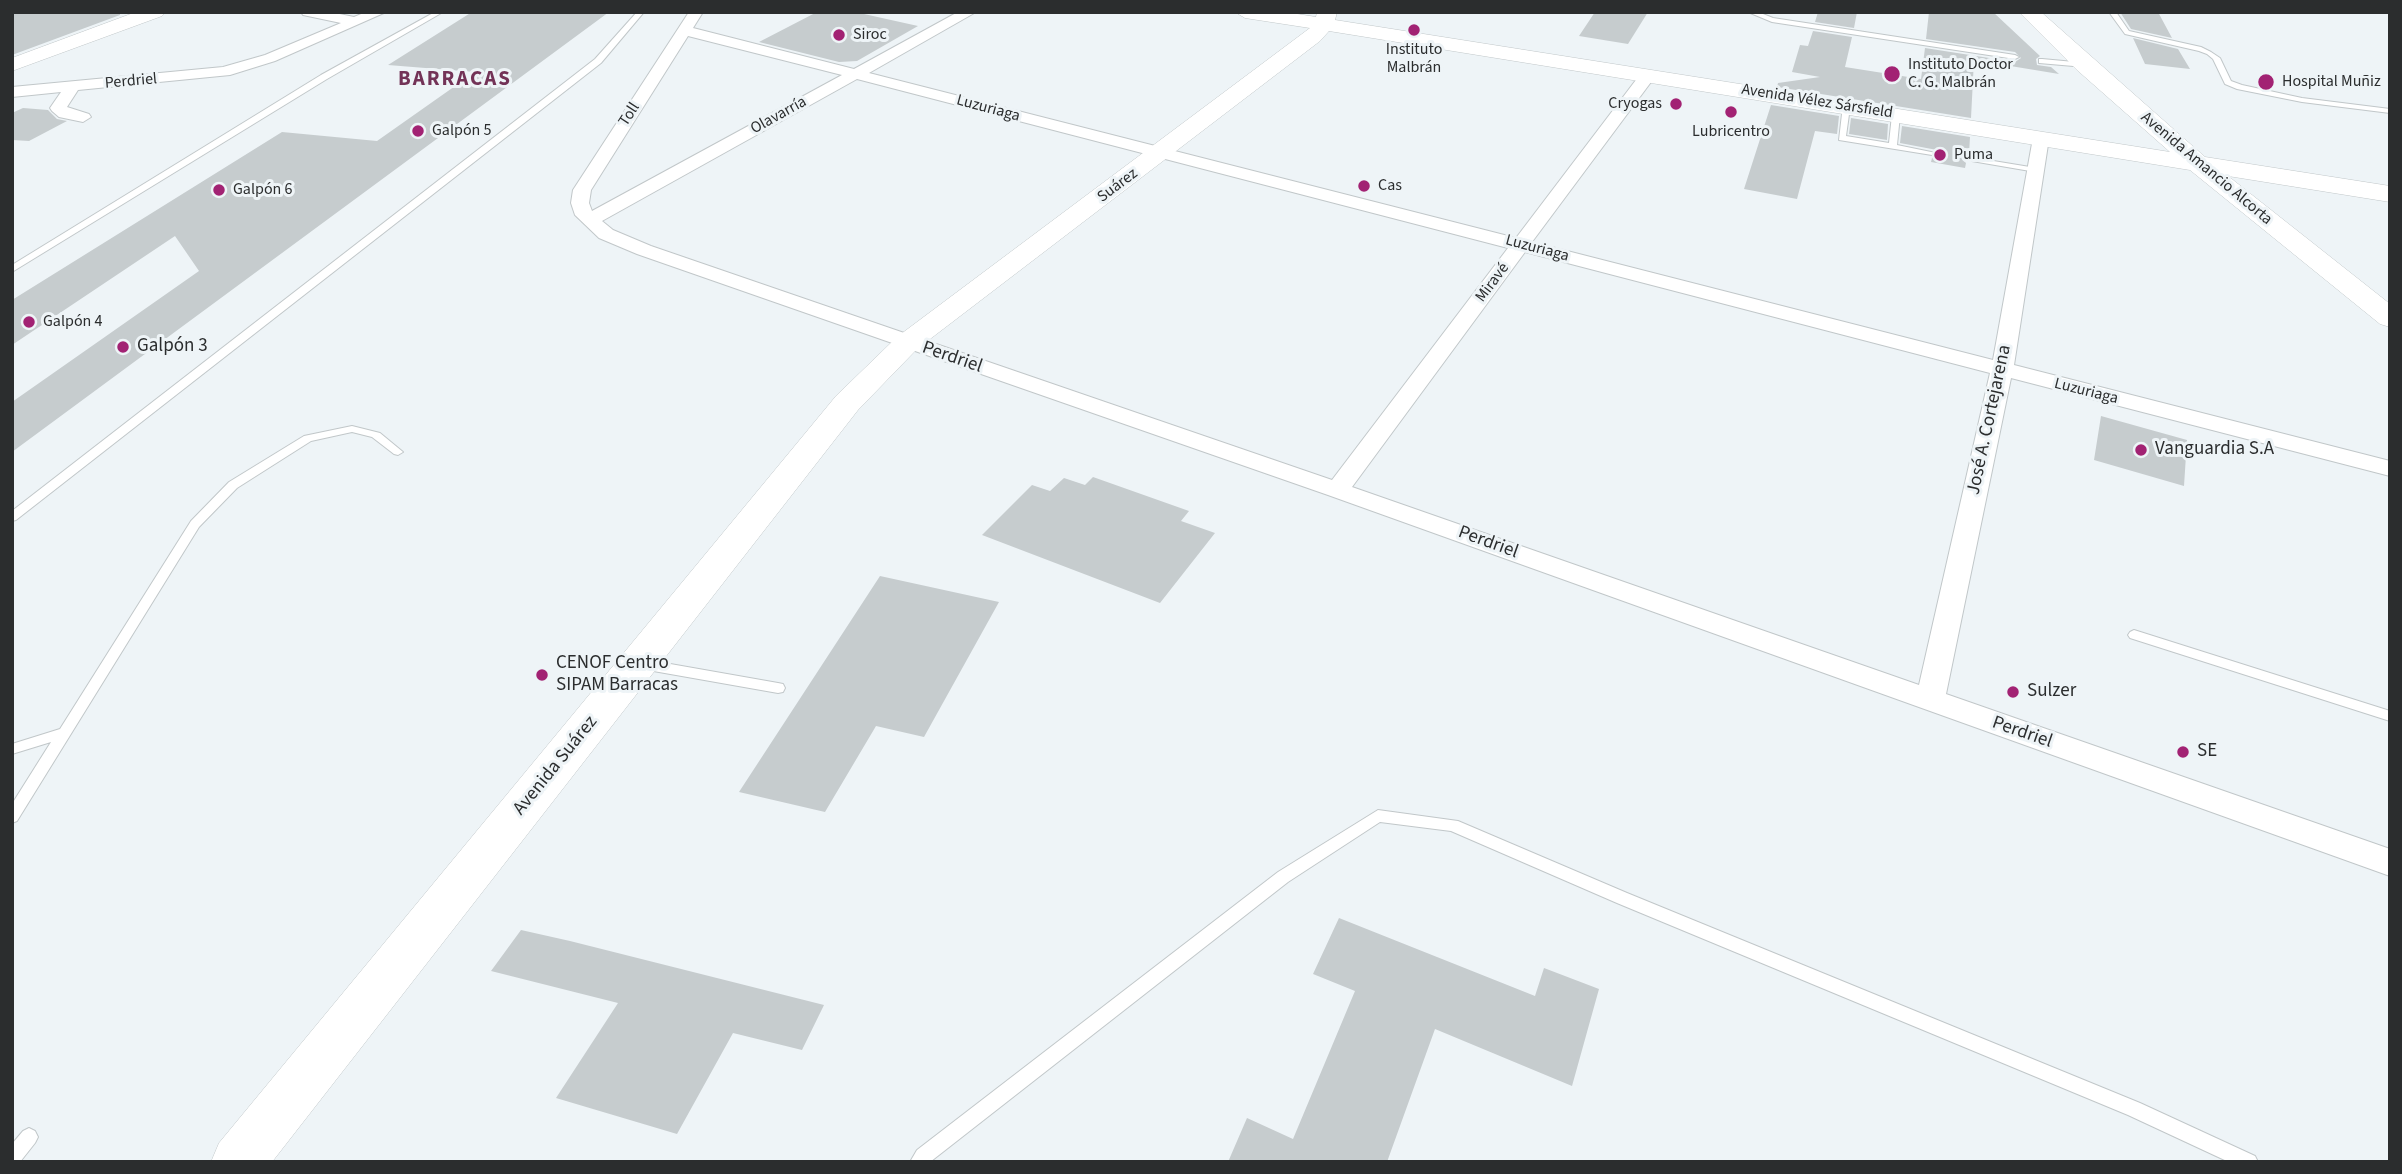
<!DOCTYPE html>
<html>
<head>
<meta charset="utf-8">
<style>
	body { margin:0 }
	#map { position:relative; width:2402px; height:1174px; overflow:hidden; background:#eef4f7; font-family:"Source Sans 3",sans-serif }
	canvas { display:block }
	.frame { position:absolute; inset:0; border:14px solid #2b2d2e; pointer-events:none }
</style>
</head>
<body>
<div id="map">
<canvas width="2402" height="1174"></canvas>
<div class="frame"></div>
</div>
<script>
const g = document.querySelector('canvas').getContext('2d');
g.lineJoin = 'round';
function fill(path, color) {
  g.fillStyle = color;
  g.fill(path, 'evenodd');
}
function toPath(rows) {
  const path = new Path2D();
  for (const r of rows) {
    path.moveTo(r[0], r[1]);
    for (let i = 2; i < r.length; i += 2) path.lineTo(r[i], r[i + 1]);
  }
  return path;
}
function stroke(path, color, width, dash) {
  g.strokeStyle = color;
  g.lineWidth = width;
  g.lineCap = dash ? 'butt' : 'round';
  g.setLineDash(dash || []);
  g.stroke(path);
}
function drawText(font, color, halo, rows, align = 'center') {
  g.font = font + ' "Source Sans 3",sans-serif';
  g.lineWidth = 6;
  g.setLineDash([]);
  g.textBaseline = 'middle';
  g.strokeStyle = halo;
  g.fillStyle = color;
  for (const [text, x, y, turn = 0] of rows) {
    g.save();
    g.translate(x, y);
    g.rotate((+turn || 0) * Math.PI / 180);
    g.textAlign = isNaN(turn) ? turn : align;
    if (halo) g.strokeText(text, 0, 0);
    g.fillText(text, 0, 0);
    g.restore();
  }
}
fill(toPath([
	[12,12,120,12,120,15,12,55],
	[472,12,609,12,12,452,12,402,199,271,175,236,12,345,12,300,282,132,377,141,475,72,388,65],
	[817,12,855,12,918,26,857,61,839,62,759,42],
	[1595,12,1648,12,1628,44,1579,36],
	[1818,12,1857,12,1854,28,1815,22],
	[1929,12,1993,12,2040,56,2036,59,2037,65,2051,67,2059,74,1974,60,1971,118,1777,87,1778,83,1820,77,1792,72,1800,45,1808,46,1813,31,1852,37,1845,67,1921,79,1925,48,2015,62,2021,58,2015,52,1926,39],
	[2120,12,2158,12,2172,38,2131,29],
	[2133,38,2178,49,2190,69,2145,64],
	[1771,105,1839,116,1837,134,1815,131,1797,199,1744,189],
	[23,108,48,110,57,119,67,121,29,141,12,140,12,113],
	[1851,118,1888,124,1887,140,1849,134],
	[1902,126,1970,137,1969,154,1962,154,1960,157,1966,163,1965,168,1931,162,1932,158,1939,154,1937,150,1900,143],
	[2101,416,2187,440,2184,486,2094,460],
	[1093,477,1189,511,1181,521,1215,533,1160,603,982,535,1032,485,1050,491,1064,478,1085,485],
	[880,576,999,602,924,737,876,726,825,812,739,792],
	[1339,918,1535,996,1544,968,1599,989,1572,1086,1435,1029,1387,1162,1228,1162,1247,1118,1293,1139,1355,991,1313,974],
	[521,930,570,941,824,1005,802,1050,733,1033,677,1134,556,1098,618,1003,491,971]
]), '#c6ccce');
const lane = toPath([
	[435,12,443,12,327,79,12,272,12,265,321,75,435,12],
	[637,12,644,12,601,63,16,520,12,521,12,511,595,59,637,12],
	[1748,12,1758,12,1773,18,2015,55,2019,57,2015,59,1772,22,1748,12],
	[2109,12,2116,12,2129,31,2201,47,2211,52,2220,58,2231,81,2242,85,2302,98,2390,109,2390,113,2302,102,2237,89,2225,84,2213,59,2207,54,2199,51,2125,34,2109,12],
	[2042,59,2085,63,2089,65,2085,67,2039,63,2039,59,2042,59],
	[1843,105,1850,107,1846,136,1889,143,1892,115,1896,113,1900,115,1897,145,1936,153,1932,155,1839,140,1843,105],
	[1963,156,2036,168,2040,170,2036,172,1966,160,1962,158,1963,156],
	[352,426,380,433,403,452,398,455,394,454,372,437,352,432,311,441,237,488,199,527,17,821,12,823,12,804,51,742,12,754,12,744,60,729,191,521,229,482,304,436,352,426],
	[2134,630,2390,711,2390,721,2130,638,2128,635,2130,632,2134,630],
	[642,659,778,683,783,684,785,688,783,692,778,693,642,669,637,667,636,664,637,661,642,659],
	[1378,810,1458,821,1627,893,2140,1103,2255,1156,2258,1162,2229,1162,2128,1115,1617,903,1451,831,1380,822,1288,882,930,1162,910,1162,917,1150,1278,872,1378,810],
	[29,1128,35,1131,38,1137,35,1143,20,1162,12,1162,12,1144,23,1131,29,1128]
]);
const street = toPath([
	[301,12,330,12,354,17,366,12,386,12,275,61,230,75,78,90,67,107,89,114,91,117,83,122,59,117,52,111,50,108,61,92,12,97,12,87,223,67,265,55,341,23,303,15,301,12],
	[689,12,703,12,693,28,854,69,958,12,976,12,869,73,1516,238,1642,72,1654,72,1656,75,1654,78,1532,242,1993,360,2033,138,2041,133,2047,134,2049,138,2014,365,2390,461,2390,476,2011,378,1946,694,2390,849,2390,876,1328,495,637,254,599,238,575,215,571,203,573,190,689,12],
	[688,36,842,75,592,211,589,203,591,190,688,36],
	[857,79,1508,248,1332,480,651,246,613,230,602,221,857,79],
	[1525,252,1990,373,1919,685,1352,487,1525,252]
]);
const secondary = toPath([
	[136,12,165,12,162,16,12,71,12,58,136,12],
	[1235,12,1285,12,1316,17,1317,12,1337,12,1335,20,2170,152,2077,70,2019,12,2041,12,2205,157,2390,186,2390,202,2228,176,2390,304,2390,327,2380,324,2190,170,1329,31,1320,41,917,349,858,410,272,1162,211,1162,219,1143,836,396,897,337,1310,28,1245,18,1235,12]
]);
stroke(lane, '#c1c7c9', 2);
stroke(street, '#c1c7c9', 2);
stroke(secondary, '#c1c7c9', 1);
fill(lane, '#fff');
fill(street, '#fff');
fill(secondary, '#fff');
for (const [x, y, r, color] of [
	[1414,30,7,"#a22273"],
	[839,35,7,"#a22273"],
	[1892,74,9,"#a22273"],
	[2266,82,9,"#a22273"],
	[1676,104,7,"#a22273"],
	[1731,112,7,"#a22273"],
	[418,131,7,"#a22273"],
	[1940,155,7,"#a22273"],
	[1364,186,7,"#a22273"],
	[219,190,7,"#a22273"],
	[29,322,7,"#a22273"],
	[123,347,7,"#a22273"],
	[2141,450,7,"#a22273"],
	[542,675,7,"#a22273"],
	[2013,692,7,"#a22273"],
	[2183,752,7,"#a22273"]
]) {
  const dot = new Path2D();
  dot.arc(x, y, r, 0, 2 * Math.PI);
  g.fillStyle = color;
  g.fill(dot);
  stroke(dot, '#eef4f7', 2.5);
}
drawText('16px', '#2b2d2e', '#eef4f7', [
	["Siroc",853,35],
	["Instituto",1414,50,"center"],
	["Malbrán",1414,68,"center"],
	["Instituto Doctor",1908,65],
	["C. G. Malbrán",1908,83],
	["Hospital Muñiz",2282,82],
	["Cryogas",1662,104,"right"],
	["Galpón 5",432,131],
	["Lubricentro",1731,132,"center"],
	["Puma",1954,155],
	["Cas",1378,186],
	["Galpón 6",233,190],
	["Galpón 4",43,322]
], 'left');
drawText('16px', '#2b2d2e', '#eef4f7', [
	["Perdriel",131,82,-5],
	["Avenida Vélez Sársfield",1817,102,9],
	["Luzuriaga",988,109,15],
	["Toll",630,115,-57],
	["Olavarría",779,116,-29],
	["Avenida Amancio Alcorta",2206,169,40],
	["Suárez",1118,186,-37],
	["Luzuriaga",1537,249,15],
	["Miravé",1493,283,-53],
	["Luzuriaga",2086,392,14]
]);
drawText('19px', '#2b2d2e', '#eef4f7', [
	["Galpón 3",137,347],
	["Vanguardia S.A",2155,450],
	["CENOF Centro",556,664],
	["SIPAM Barracas",556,686],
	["Sulzer",2027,692],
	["SE",2197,752]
], 'left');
drawText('19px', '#2b2d2e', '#eef4f7', [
	["Perdriel",952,358,19],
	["José A. Cortejarena",1990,420,-78],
	["Perdriel",1488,543,20],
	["Perdriel",2022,733,19],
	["Avenida Suárez",556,766,-51]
]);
g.letterSpacing = '2px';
drawText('bold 21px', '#733357', '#eef4f7', [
	["BARRACAS",455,80]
]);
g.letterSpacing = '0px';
</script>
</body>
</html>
